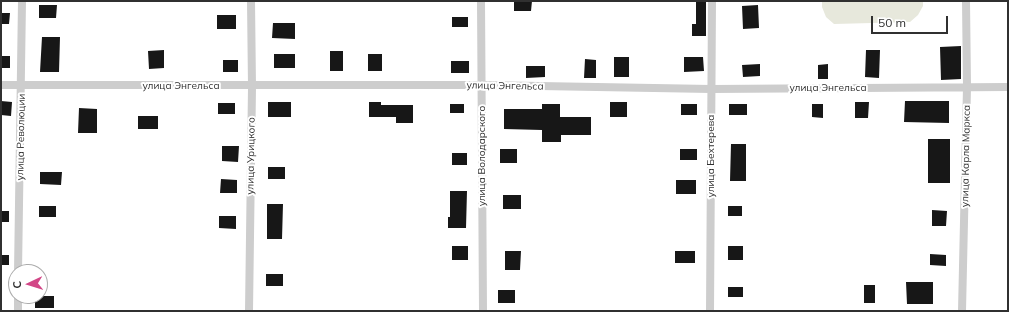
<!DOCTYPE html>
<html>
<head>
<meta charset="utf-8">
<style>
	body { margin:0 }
	#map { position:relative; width:1009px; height:312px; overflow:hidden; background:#fff; font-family:Mulish,sans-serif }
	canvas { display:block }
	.frame { position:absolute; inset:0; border:2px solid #303030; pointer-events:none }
	.north { position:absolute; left:8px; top:264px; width:40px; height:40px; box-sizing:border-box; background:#fff; border:1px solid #acacac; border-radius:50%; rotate:266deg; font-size:11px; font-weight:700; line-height:16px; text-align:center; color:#303030 }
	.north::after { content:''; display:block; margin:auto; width:14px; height:18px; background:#d24787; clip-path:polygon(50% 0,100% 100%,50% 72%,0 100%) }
	.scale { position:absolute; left:871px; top:16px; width:77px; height:18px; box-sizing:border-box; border:2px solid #303030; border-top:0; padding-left:5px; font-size:12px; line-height:14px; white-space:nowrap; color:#303030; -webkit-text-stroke:3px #fff; paint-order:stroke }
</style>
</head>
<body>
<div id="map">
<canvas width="1009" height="312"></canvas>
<div class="frame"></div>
<div class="north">С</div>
<div class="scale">50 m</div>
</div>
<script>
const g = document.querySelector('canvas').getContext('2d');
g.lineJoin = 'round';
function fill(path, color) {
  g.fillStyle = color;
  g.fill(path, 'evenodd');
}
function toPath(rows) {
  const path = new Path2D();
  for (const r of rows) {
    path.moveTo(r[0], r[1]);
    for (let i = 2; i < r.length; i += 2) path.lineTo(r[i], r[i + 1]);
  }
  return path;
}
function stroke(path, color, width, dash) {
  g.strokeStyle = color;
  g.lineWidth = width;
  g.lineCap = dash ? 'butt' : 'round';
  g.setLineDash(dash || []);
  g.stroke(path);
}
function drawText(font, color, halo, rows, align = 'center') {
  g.font = font + ' Mulish,sans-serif';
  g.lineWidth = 4;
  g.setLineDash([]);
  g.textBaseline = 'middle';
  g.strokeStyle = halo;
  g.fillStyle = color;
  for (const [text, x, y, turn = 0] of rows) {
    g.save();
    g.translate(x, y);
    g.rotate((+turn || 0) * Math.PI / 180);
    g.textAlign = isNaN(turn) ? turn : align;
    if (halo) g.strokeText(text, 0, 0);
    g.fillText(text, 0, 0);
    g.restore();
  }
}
fill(toPath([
	[822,1,923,1,923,6,918,15,910,22,834,24,826,17,822,7]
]), '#e7e8dc');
fill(toPath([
	[514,1,532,1,531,11,514,11],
	[696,1,706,1,706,36,692,36,692,24,696,24],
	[39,5,57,5,56,18,39,18],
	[758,5,759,28,743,29,742,6],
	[1,13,10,13,9,24,1,24],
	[217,15,236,15,236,29,217,29],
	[452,17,468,17,468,27,452,27],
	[273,23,295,23,295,39,272,38],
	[42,37,60,37,59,72,40,72],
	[961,46,961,79,941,80,940,47],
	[164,50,164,68,149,69,148,51],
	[866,50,880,50,879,78,865,77],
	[330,51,343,51,343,71,330,71],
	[274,54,295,54,295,68,274,68],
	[368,54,382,54,382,71,368,71],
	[1,56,10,56,10,68,1,68],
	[614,57,629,57,629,77,614,77],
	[684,57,703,57,704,71,684,72],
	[585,59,596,60,596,78,584,78],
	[223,60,238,60,238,72,223,72],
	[451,61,469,61,469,73,451,73],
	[760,64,760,76,743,77,742,65],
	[828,64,828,79,818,79,818,65],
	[526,66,545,66,545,77,526,78],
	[1,101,12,102,11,116,1,115],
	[905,101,949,101,949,123,904,122],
	[268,102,291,102,291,117,268,117],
	[369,102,381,102,381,105,413,105,413,123,396,123,396,117,369,117],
	[610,102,627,102,627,117,610,117],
	[855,102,869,102,868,118,855,118],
	[218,103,235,103,235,114,218,114],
	[450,104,464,104,464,113,450,113],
	[542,104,560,104,560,117,591,117,591,135,561,135,561,142,542,142,542,130,504,129,504,109,542,109],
	[681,104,697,104,697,115,681,115],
	[729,104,747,104,747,115,729,115],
	[812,104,823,104,823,118,812,117],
	[79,108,97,109,97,133,78,133],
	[138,116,158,116,158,129,138,129],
	[928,139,950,139,950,183,928,183],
	[731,144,746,144,746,181,730,181],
	[222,146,239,146,238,162,222,161],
	[500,149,517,149,517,163,500,163],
	[680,149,697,149,697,160,680,160],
	[452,153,467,153,467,165,452,165],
	[268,167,285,167,285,179,268,179],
	[40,172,62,172,61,185,40,184],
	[221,179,237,180,237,193,220,193],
	[676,180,696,180,696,194,676,194],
	[450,191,467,191,466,228,448,228,448,217,450,217],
	[503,195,521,195,521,209,503,209],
	[267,204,283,204,282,239,267,239],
	[39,206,56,206,56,217,39,217],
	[728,206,742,206,742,216,728,216],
	[932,210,947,211,946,226,932,226],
	[1,211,9,211,9,222,1,222],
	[219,216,236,216,236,229,219,228],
	[452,246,468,246,468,260,452,260],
	[728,246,743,246,743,260,728,260],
	[505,251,521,251,520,270,505,270],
	[675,251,695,251,695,263,675,263],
	[930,254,946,255,946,266,930,265],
	[1,255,9,255,9,265,1,265],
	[266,274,283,274,283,286,266,286],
	[906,282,933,282,933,304,907,304],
	[864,285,875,285,875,303,864,303],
	[728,287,743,287,743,297,728,297],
	[498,290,515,290,515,303,498,303],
	[35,296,54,296,54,308,35,308]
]), '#171717');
stroke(toPath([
	[481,1,483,311],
	[1,85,482,85,711,89,1008,87],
	[18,272,22,1],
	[18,311,18,296],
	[249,311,252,87,251,1],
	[710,311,712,1],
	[962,311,967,87,966,1]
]), '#cdcdcd', 8);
drawText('10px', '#303030', '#fff', [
	["улица Энгельса",181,86],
	["улица Энгельса",505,86,1],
	["улица Энгельса",828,88],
	["улица Революции",21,137,-89],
	["улица Урицкого",251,156,-89],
	["улица Володарского",482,156,-90],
	["улица Бехтерева",711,156,-90],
	["улица Карла Маркса",966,156,-89]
]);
</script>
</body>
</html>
